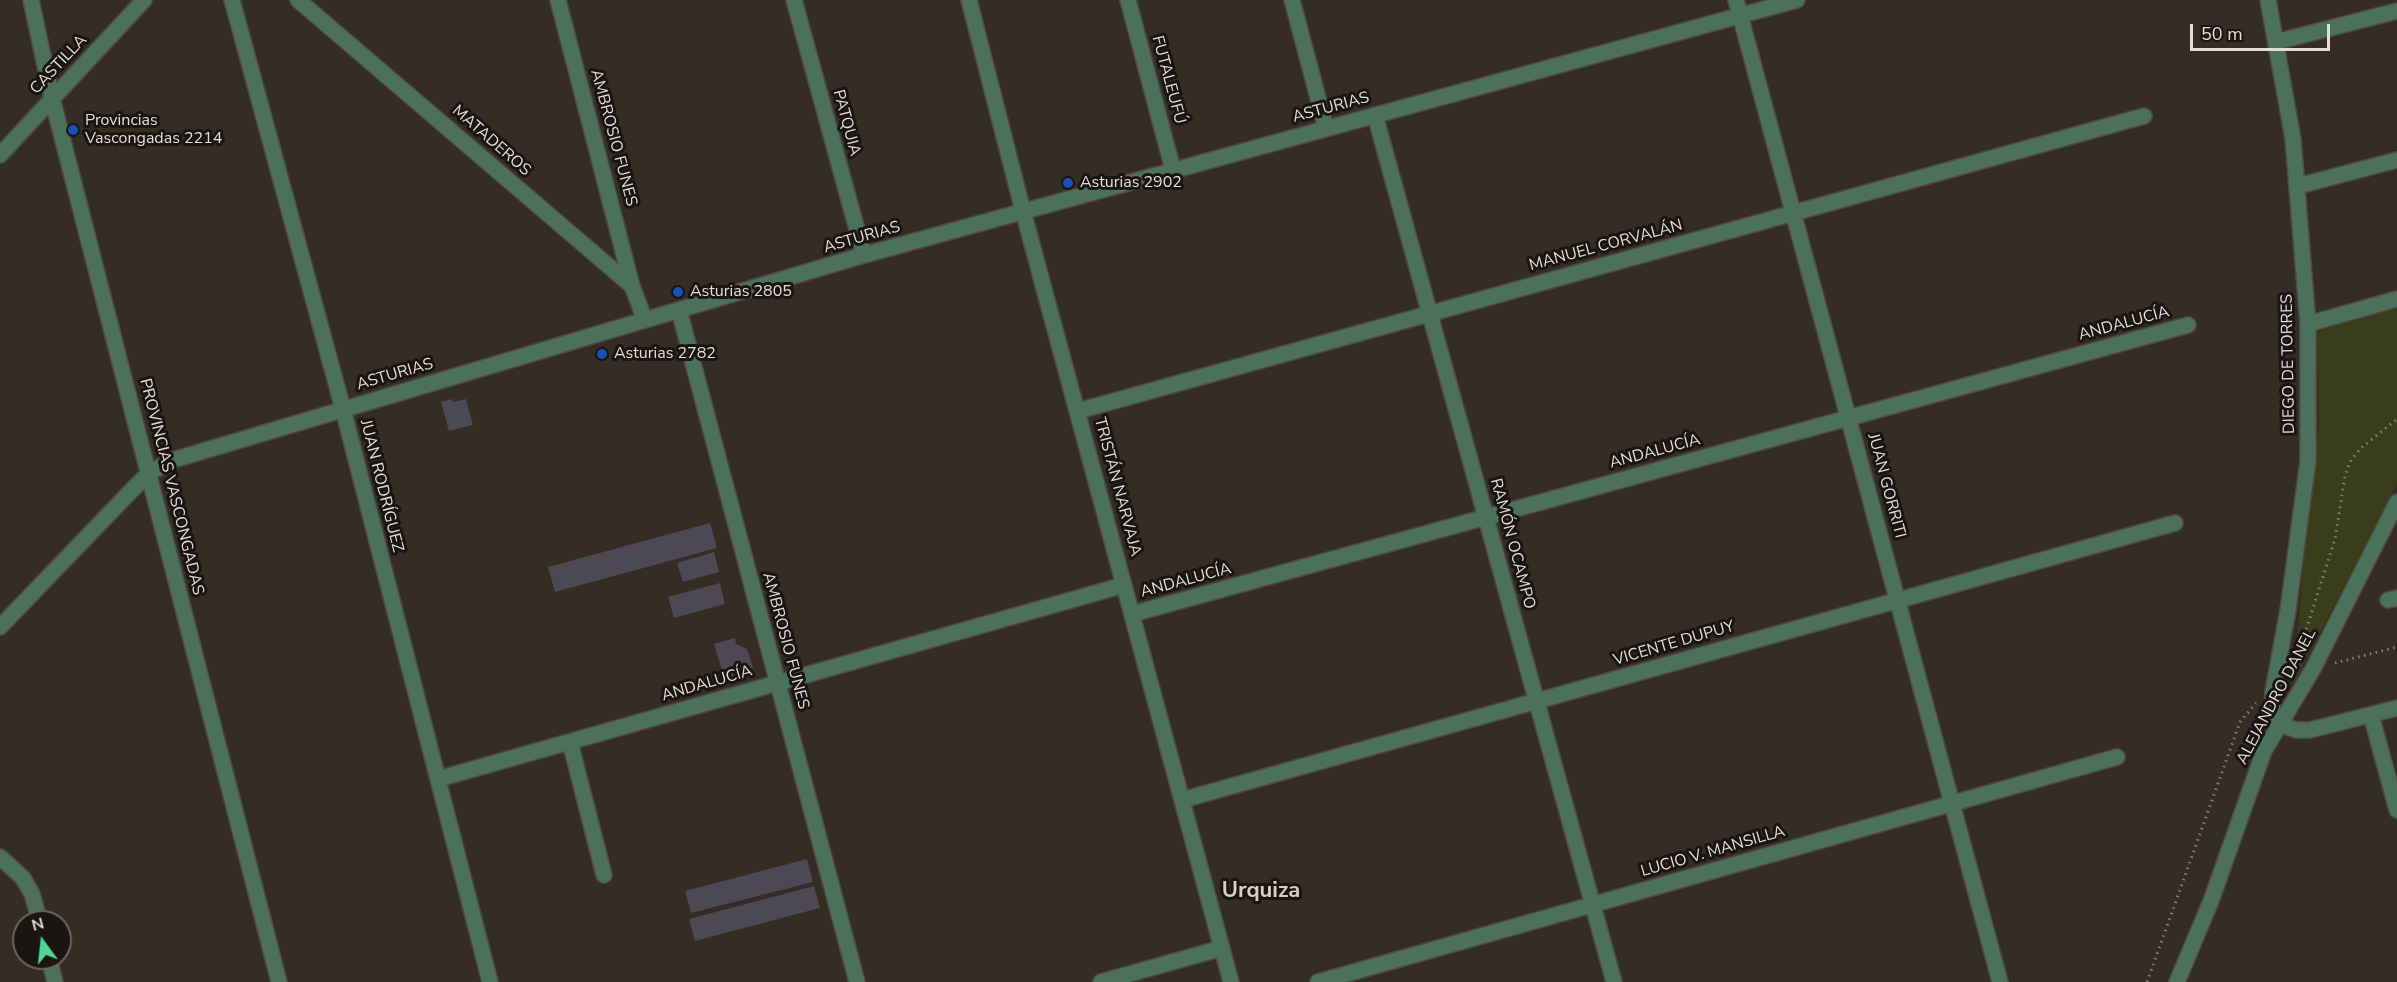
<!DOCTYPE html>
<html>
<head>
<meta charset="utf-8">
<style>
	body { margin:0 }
	#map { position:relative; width:2397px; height:982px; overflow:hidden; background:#352c24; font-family:"Nunito Sans",sans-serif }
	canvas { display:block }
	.north { position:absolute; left:12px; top:910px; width:60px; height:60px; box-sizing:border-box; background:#1a1512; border:2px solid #6a6561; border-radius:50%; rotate:345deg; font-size:16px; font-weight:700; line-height:24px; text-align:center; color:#e3ddd8 }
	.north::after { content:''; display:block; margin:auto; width:21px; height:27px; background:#54d396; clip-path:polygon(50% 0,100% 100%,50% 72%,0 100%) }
	.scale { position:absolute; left:2190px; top:24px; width:140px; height:27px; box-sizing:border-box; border:3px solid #e3ddd8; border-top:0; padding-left:8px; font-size:18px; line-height:21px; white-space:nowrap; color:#e3ddd8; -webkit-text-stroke:4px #1a1512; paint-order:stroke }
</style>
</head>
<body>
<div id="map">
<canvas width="2397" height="982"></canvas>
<div class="north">N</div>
<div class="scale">50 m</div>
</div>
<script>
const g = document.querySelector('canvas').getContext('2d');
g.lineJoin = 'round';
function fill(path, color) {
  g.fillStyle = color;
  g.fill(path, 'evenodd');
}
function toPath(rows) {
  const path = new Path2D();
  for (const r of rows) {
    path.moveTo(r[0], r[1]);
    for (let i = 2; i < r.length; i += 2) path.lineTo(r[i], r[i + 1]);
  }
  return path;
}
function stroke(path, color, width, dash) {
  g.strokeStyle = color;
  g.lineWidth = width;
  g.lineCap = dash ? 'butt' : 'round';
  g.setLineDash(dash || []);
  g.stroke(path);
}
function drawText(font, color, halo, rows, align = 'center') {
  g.font = font + ' "Nunito Sans",sans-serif';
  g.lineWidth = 6;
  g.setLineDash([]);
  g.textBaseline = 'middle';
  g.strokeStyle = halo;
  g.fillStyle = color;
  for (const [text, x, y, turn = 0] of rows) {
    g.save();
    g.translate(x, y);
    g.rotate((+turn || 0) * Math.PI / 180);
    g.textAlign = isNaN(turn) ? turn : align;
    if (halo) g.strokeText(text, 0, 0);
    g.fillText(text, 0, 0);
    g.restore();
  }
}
fill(toPath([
	[2397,304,2397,483,2294,683,2305,541,2319,425,2317,332]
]), '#3a3d19');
fill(toPath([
	[452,399,453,402,466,399,473,425,449,431,441,402],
	[710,523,717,548,555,592,548,567],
	[714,552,719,572,683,582,677,563],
	[720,583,725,604,674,618,668,597],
	[735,638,736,644,747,649,753,667,745,677,726,683,714,644],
	[807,859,813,882,691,913,685,891],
	[814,886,820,908,695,941,689,919]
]), '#4c4854');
const minor = toPath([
	[31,0,52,98,279,982],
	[232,0,343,409,490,982],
	[298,0,632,286],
	[558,0,632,286,645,320],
	[794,0,864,255],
	[969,0,1023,211,1231,982],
	[1128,0,1173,170],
	[1292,0,1326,128],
	[1736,0,2000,982],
	[2268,0,2293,139,2308,324,2308,461,2288,610,2273,691,2272,716,2279,724,2296,730,2310,730,2397,708],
	[2276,42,2397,11],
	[1375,115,1614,982],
	[0,155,144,0],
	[2298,186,2397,160],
	[679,310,857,982],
	[2308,324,2397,299],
	[1078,411,2144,116],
	[2388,600,2397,598],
	[1132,614,2188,325],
	[0,627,132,490,149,473,173,460,864,255,1797,0],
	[2371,715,2397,810],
	[570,742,604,875],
	[438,779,1124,585],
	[1182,800,2175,523],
	[0,857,23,878,32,894,40,922],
	[49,958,55,982],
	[1101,982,1222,948],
	[1318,982,2117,757],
	[2177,982,2211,901,2264,751,2313,669,2397,502]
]);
stroke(minor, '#514841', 18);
stroke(toPath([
	[2299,652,2335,539,2345,476,2350,462,2360,449,2397,419],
	[2335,663,2397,647],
	[2147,982,2240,722,2256,703]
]), '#857d77', 3, [1.5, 4.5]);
stroke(minor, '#4b705b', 15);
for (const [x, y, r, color] of [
	[73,130,6,"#1a4fb4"],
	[1068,183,6,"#1a4fb4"],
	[678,292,6,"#1a4fb4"],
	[602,354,6,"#1a4fb4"]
]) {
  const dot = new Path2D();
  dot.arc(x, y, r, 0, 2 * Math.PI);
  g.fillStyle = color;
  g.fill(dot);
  stroke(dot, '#1a1512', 2);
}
drawText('16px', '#e3ddd8', '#1a1512', [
	["CASTILLA",59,65,-47],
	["FUTALEUFÚ",1168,80,75],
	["ASTURIAS",1331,108,-15],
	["PATQUIA",846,123,75],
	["AMBROSIO FUNES",613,138,75],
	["MATADEROS",491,141,41],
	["ASTURIAS",862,238,-16],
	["MANUEL CORVALÁN",1606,246,-15],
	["ANDALUCÍA",2124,324,-15],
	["DIEGO DE TORRES",2289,364,-91],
	["ASTURIAS",395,375,-16],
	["ANDALUCÍA",1655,452,-15],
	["JUAN RODRÍGUEZ",381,486,76],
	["JUAN GORRITI",1886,486,75],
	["PROVINCIAS VASCONGADAS",171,487,76],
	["TRISTÁN NARVAJA",1117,487,75],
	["RAMÓN OCAMPO",1512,544,75],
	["ANDALUCÍA",1186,581,-15],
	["AMBROSIO FUNES",785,641,75],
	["VICENTE DUPUY",1674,644,-16],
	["ANDALUCÍA",707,684,-16],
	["ALEJANDRO DANEL",2277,697,-62],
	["LUCIO V. MANSILLA",1713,852,-16]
]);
drawText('16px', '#e3ddd8', '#1a1512', [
	["Provincias",85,121],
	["Vascongadas 2214",85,139],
	["Asturias 2902",1080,183],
	["Asturias 2805",690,292],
	["Asturias 2782",614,354]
], 'left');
drawText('bold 22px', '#dacec3', '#1a1512', [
	["Urquiza",1261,892]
]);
</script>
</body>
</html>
